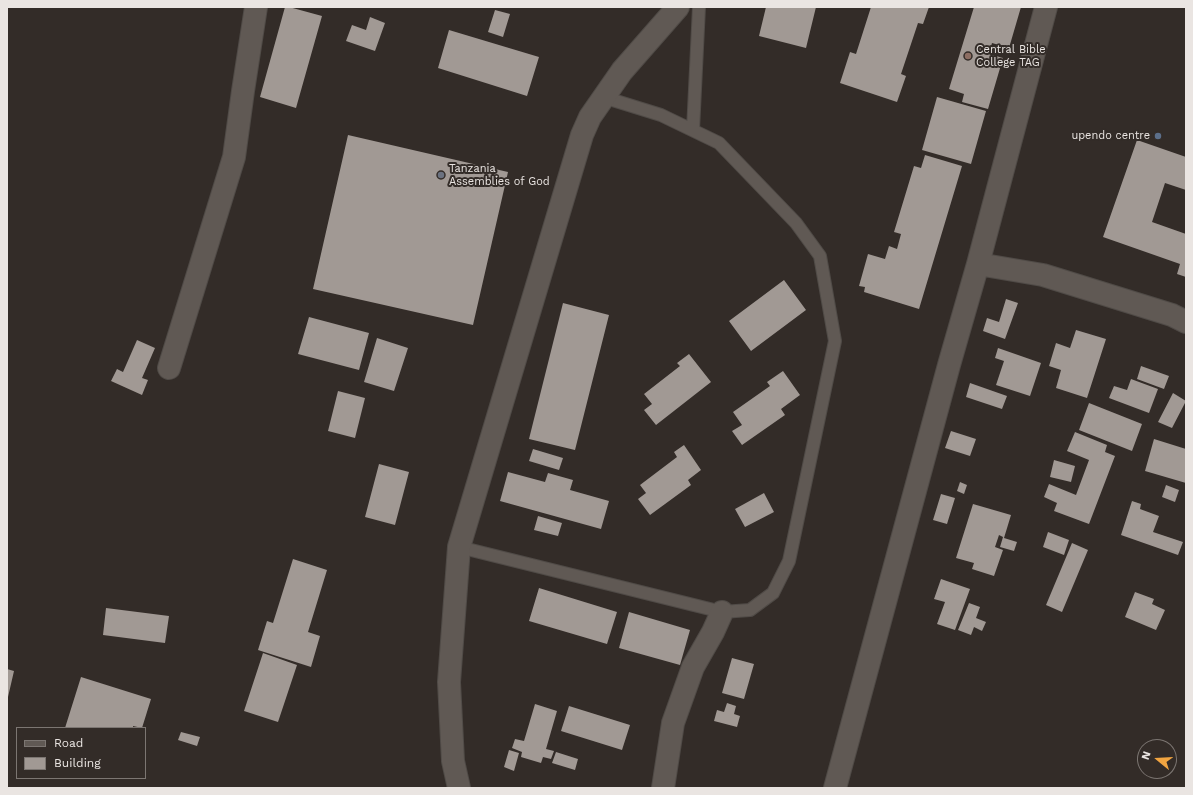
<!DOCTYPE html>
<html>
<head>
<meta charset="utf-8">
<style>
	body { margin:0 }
	#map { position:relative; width:1193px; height:795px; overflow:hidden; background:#332c28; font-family:"Work Sans",sans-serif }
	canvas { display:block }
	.frame { position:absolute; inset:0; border:8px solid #eae5e2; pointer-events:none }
	.legend { position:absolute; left:16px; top:727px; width:130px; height:52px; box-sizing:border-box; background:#332c28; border:1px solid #7c7672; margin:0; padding:5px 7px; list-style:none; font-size:12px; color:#eae5e2 }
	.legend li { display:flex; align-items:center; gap:8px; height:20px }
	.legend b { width:20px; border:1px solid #7c7672 }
	.north { position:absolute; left:1137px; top:739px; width:40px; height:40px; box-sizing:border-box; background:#332c28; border:1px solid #7c7672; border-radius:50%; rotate:288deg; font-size:11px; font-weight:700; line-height:16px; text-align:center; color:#eae5e2 }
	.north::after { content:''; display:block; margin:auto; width:14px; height:18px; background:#f2a541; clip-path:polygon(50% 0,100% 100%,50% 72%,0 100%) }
</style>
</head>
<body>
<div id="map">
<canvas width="1193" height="795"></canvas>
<div class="frame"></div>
<ul class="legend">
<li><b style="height:5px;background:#605954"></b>Road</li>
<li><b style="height:11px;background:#a19994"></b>Building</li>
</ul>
<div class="north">N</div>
</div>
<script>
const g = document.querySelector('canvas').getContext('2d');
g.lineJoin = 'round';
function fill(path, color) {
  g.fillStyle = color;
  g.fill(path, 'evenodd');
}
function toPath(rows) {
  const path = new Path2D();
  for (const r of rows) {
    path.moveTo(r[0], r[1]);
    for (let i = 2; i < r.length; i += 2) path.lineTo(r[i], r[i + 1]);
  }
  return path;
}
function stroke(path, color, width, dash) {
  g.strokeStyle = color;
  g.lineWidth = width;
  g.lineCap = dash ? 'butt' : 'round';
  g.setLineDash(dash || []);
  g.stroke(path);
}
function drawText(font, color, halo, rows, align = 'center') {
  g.font = font + ' "Work Sans",sans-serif';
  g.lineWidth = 4;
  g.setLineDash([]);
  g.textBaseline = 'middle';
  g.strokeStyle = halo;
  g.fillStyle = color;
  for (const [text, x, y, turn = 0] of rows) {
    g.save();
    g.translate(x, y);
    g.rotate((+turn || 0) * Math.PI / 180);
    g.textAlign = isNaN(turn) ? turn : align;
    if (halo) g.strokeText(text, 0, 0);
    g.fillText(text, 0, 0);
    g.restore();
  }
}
fill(toPath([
	[285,7,289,7,322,16,296,108,260,97],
	[766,7,816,7,806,48,759,36],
	[871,7,929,7,923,24,918,23,901,74,906,76,897,102,840,83,850,52,856,54],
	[974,7,1021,7,1009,48,992,43,989,54,1003,58,988,109,962,102,964,94,949,89],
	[495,10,510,14,503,37,488,32],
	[370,17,385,23,375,51,346,41,352,25,366,30],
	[449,30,539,57,527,96,438,68],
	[937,97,986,111,971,164,922,150],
	[348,135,508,172,473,325,313,289],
	[1137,140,1186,157,1186,190,1165,183,1152,222,1186,234,1186,277,1177,274,1180,264,1103,237],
	[925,155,962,166,919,309,864,292,865,287,859,286,868,254,885,259,889,246,897,249,901,234,894,232,914,166,921,168],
	[784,280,806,310,751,351,729,321],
	[1006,299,1018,303,1005,339,983,331,987,318,999,322],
	[563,303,609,315,575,450,529,439],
	[309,317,369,333,359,370,298,354],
	[1076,330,1106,339,1087,398,1056,388,1061,370,1049,366,1056,343,1070,348],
	[377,338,408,348,394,391,364,382],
	[137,340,155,348,142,378,148,380,142,395,111,381,117,369,123,372],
	[998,348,1041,363,1030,396,996,385,1004,361,995,358],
	[689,354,711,382,656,425,644,410,652,404,644,394,680,366,677,363],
	[1141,366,1169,376,1164,389,1137,379],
	[783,371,800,395,781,409,785,415,742,445,732,431,742,425,733,412,770,386,767,382],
	[1131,379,1158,389,1149,413,1109,398,1114,386,1127,390],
	[970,383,1007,396,1002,409,966,397],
	[338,391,365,398,355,438,328,431],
	[1173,393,1186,401,1172,428,1158,422],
	[1089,403,1142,424,1132,451,1079,430],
	[951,431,976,439,970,456,945,448],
	[1075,432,1107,445,1105,452,1115,456,1089,524,1054,511,1057,503,1044,497,1049,484,1076,495,1089,460,1067,451],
	[1154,439,1186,449,1186,483,1145,471],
	[684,445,701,470,688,480,691,485,650,515,638,499,646,493,640,485,677,457,674,452],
	[533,449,563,458,559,470,529,461],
	[1054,460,1075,466,1071,482,1050,477],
	[379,464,409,472,395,525,365,517],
	[508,472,545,482,548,473,573,480,570,490,609,501,601,529,500,501],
	[960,482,967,485,964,494,957,491],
	[1166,485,1179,490,1175,502,1162,497],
	[764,493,774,512,745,527,735,509],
	[941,494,955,498,947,524,933,520],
	[1132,501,1141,504,1140,509,1159,516,1153,532,1183,542,1178,555,1121,535],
	[973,504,1011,515,1004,538,1017,542,1014,551,1000,547,1003,537,999,535,995,547,1003,550,994,576,972,569,974,563,956,558],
	[538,516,562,523,558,536,534,530],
	[1048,532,1069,540,1064,555,1043,547],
	[1072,543,1088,550,1062,612,1046,605],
	[293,559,327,570,308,632,320,636,311,667,258,650,267,621,273,623],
	[941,579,970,589,955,630,937,624,945,602,934,599],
	[539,588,617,612,607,644,529,621],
	[1135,592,1154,599,1152,604,1165,610,1156,630,1125,617],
	[969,603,980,607,976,618,986,622,982,631,974,627,971,635,958,630],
	[106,608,169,616,165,643,103,635],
	[629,612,690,630,680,665,619,648],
	[263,653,297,665,278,722,244,711],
	[732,658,754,664,744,699,722,693],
	[7,669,14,671,8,697,7,697],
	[81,677,151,699,142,728,133,726,133,728,65,728],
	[727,703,736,706,734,714,740,716,737,727,714,721,717,710,724,712],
	[535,704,557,711,546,749,554,751,551,759,543,757,541,763,521,757,522,752,512,748,515,739,524,741],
	[569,706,630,725,622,750,561,731],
	[181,732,200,737,197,746,178,740],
	[509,750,519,753,514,771,504,767],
	[556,752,578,759,575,770,552,763]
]), '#a19994');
const service = toPath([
	[693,130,699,7],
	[459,547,722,612,750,610,773,593,789,561,835,341,820,256,796,223,719,143,661,115,603,97]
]);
const minor = toPath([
	[978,264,1043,275,1172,315,1186,322],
	[169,368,234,157,243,91,256,7],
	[459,788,453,761,449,682,459,547,582,135,590,117,622,71,678,7],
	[663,788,673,723,693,667,713,632,722,612],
	[835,788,949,365,978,264,1046,7]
]);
stroke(service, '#504b47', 14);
stroke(minor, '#504b47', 24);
stroke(service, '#605954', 12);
stroke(minor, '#605954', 22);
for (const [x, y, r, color] of [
	[968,56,4,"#8d6e63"],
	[1158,136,4,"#5c6f8a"],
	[441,175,4,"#6b7280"]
]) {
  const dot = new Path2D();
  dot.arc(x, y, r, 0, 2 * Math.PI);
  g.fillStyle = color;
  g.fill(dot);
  stroke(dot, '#332c28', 1.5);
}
drawText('11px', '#eae5e2', '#332c28', [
	["Central Bible",976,50],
	["College TAG",976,63],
	["upendo centre",1150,136,"right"],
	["Tanzania",449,169],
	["Assemblies of God",449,182]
], 'left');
</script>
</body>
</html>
